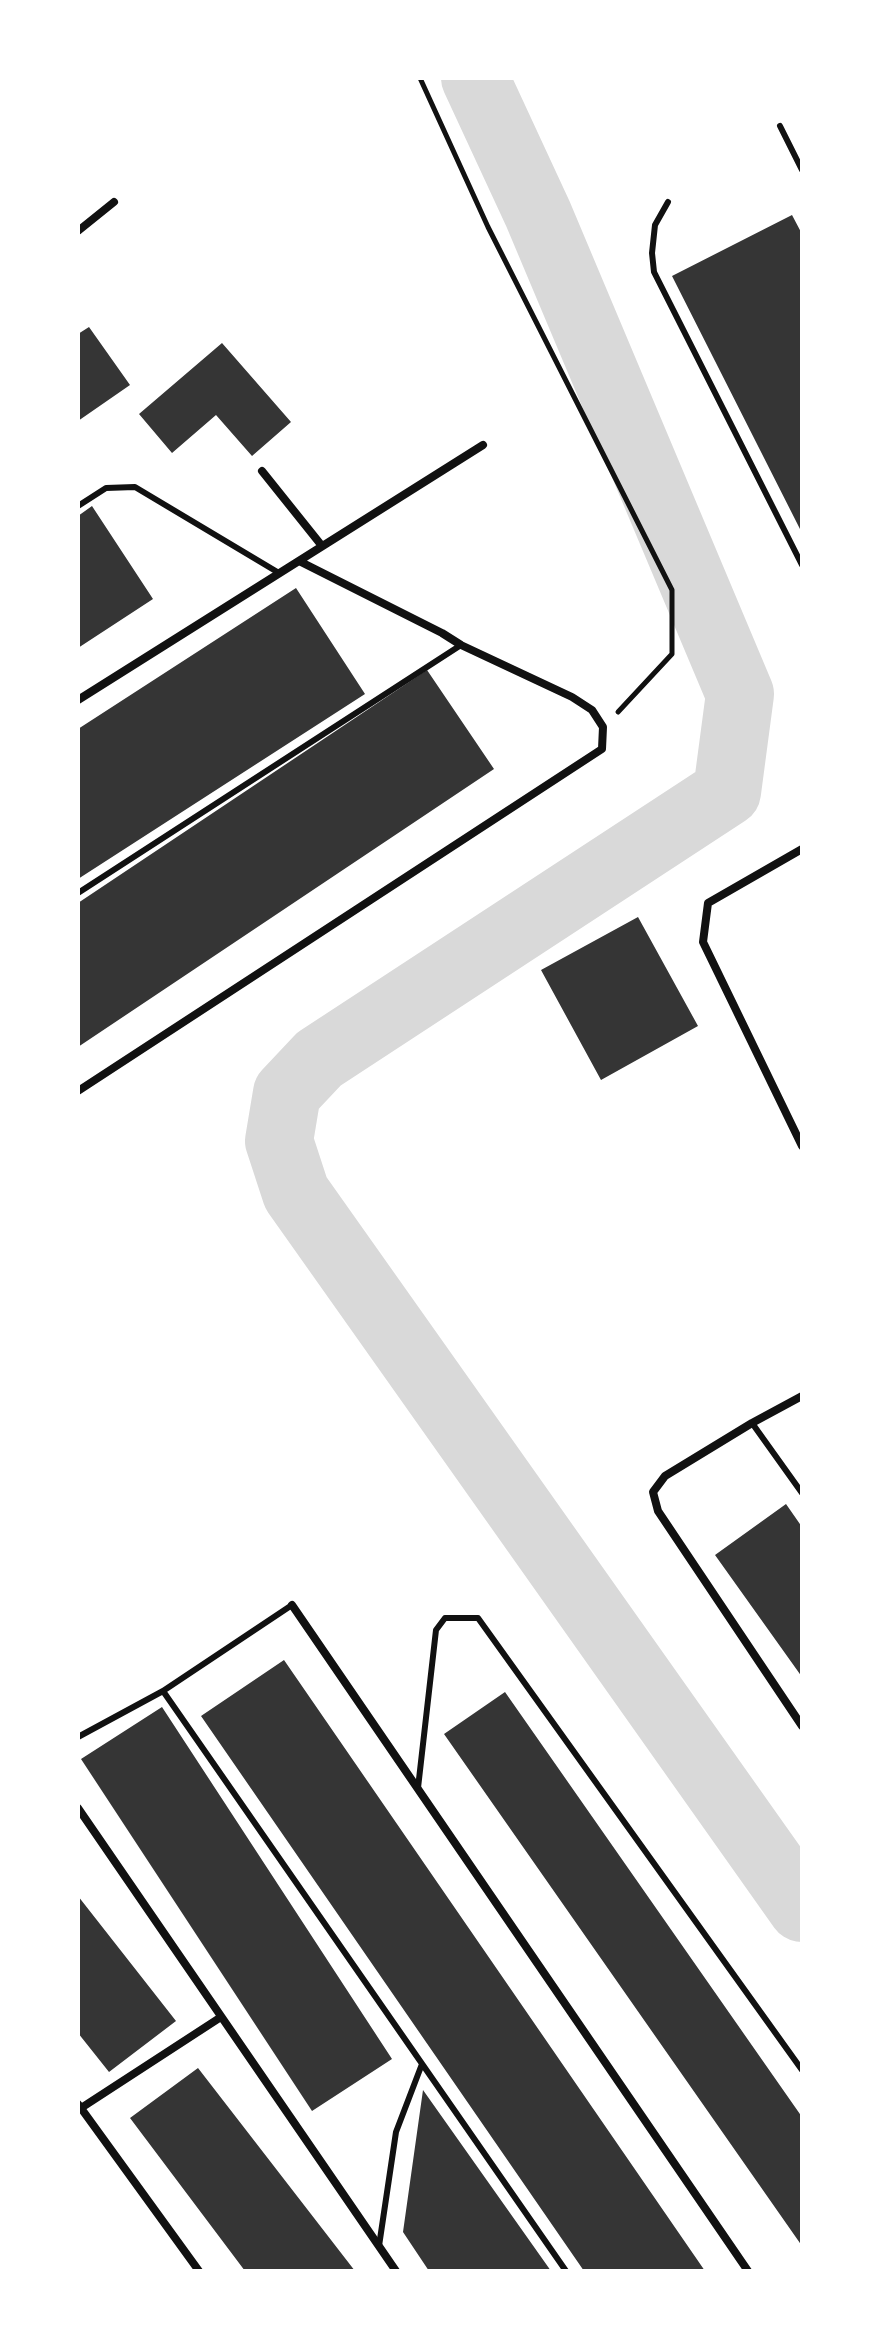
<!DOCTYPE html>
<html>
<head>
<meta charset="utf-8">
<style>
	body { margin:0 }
	#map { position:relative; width:880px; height:2349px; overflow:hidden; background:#fff; font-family:Signika,sans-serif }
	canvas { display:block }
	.frame { position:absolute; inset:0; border:80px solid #fff; pointer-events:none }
</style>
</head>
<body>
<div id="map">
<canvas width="880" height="2349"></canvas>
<div class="frame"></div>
</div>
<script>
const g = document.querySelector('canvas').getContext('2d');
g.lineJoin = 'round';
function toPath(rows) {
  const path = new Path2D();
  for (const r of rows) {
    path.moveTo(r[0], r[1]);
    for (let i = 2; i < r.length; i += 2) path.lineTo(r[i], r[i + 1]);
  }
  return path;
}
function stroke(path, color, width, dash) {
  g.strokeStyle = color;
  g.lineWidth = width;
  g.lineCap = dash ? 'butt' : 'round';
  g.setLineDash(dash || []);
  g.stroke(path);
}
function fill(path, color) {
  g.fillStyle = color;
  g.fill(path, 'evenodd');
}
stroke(toPath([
	[475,78,538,214,740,694,727,792,319,1059,287,1093,279,1141,296,1193,802,1908]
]), '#d9d9d9', 68);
fill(toPath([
	[792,215,802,234,802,533,672,276],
	[89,327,130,385,78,421,78,334],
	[222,343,291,422,252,456,216,415,172,453,139,414],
	[92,506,153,599,78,648,78,516],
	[296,588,365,694,78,879,78,729],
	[427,670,494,769,78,1047,78,903],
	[638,917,698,1026,601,1080,541,970],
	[786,1504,802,1527,802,1677,715,1555],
	[284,1660,705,2271,584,2271,201,1716],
	[505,1692,802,2117,802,2246,444,1734],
	[162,1707,392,2059,312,2111,81,1759],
	[78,1896,176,2021,109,2072,78,2033],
	[198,2068,355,2271,245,2271,130,2118],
	[423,2090,551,2271,429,2271,403,2232]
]), '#353535');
stroke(toPath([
	[420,78,488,227,672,590,672,654,618,712]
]), '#111', 5);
stroke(toPath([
	[780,126,802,170],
	[668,202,655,225,652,253,654,272,802,565],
	[78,506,106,488,135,487,279,573],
	[78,893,461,645],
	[752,1423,802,1493],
	[163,1691,566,2271],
	[78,1737,163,1691,292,1605],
	[418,1788,436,1630,445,1618,478,1618,802,2070],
	[379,2246,396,2132,422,2064]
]), '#111', 6);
stroke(toPath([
	[78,231,114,202],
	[262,471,322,546],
	[78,700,483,445],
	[802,849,708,903,703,942,802,1146],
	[78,1091,602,749,603,727,592,710,572,697,461,645,442,633,299,561],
	[802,1396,752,1423,665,1476,653,1492,658,1511,802,1726],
	[292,1605,748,2271],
	[78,1808,396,2271],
	[78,2104,199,2271],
	[78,2110,221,2017]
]), '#111', 8);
</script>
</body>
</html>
